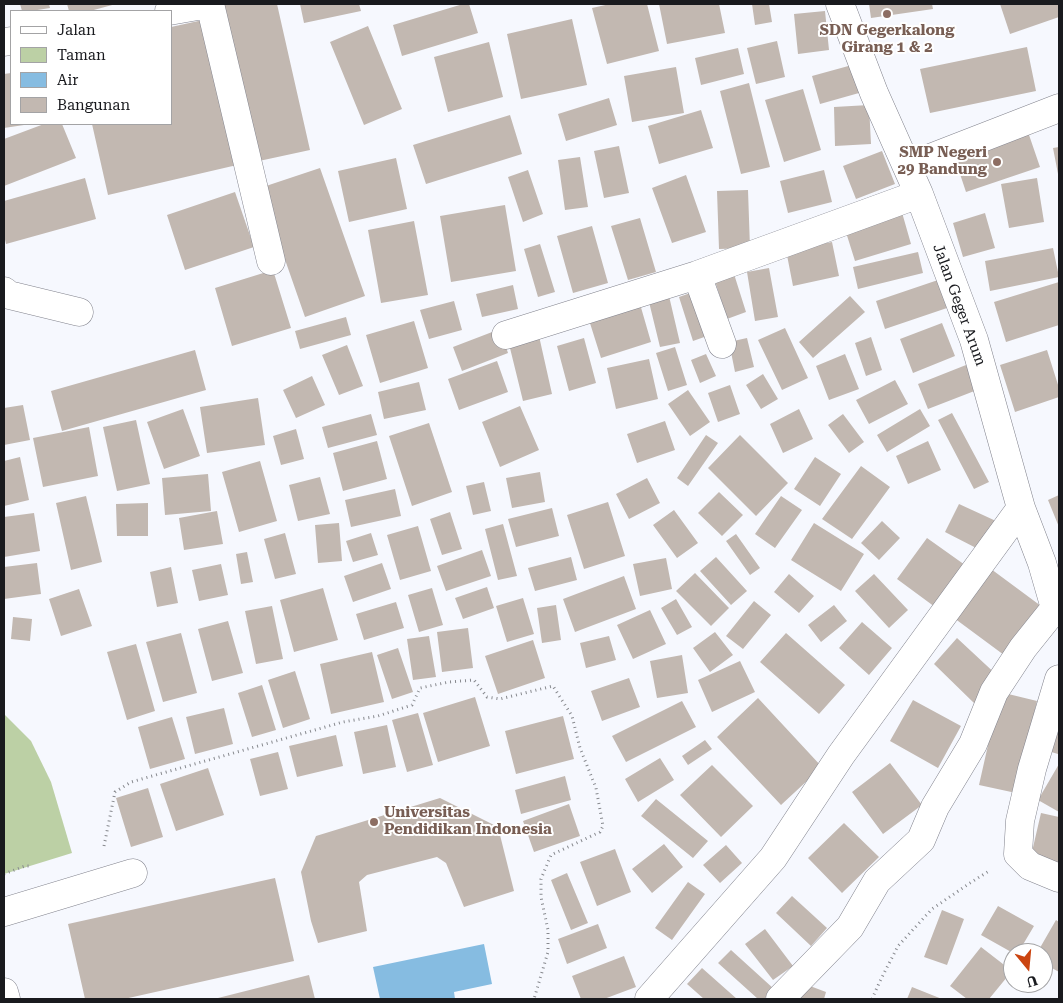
<!DOCTYPE html>
<html>
<head>
<meta charset="utf-8">
<style>
	body { margin:0 }
	#map { position:relative; width:1063px; height:1003px; overflow:hidden; background:#f6f8fe; font-family:"Roboto Serif",serif }
	canvas { display:block }
	.frame { position:absolute; inset:0; border:5px solid #191a1e; pointer-events:none }
	.legend { position:absolute; left:10px; top:10px; width:162px; height:115px; box-sizing:border-box; background:#fff; border:1px solid #a3a3a5; margin:0; padding:6px 9px; list-style:none; font-size:15px; color:#191a1e }
	.legend li { display:flex; align-items:center; gap:10px; height:25px }
	.legend b { width:25px; border:1px solid #a3a3a5 }
	.north { position:absolute; left:1003px; top:943px; width:50px; height:50px; box-sizing:border-box; background:#fff; border:1px solid #a3a3a5; border-radius:50%; rotate:163deg; font-size:14px; font-weight:700; line-height:20px; text-align:center; color:#191a1e }
	.north::after { content:''; display:block; margin:auto; width:18px; height:22px; background:#cb4410; clip-path:polygon(50% 0,100% 100%,50% 72%,0 100%) }
</style>
</head>
<body>
<div id="map">
<canvas width="1063" height="1003"></canvas>
<div class="frame"></div>
<ul class="legend">
<li><b style="height:6px;background:#fff"></b>Jalan</li>
<li><b style="height:14px;background:#bcd0a5"></b>Taman</li>
<li><b style="height:14px;background:#86bce1"></b>Air</li>
<li><b style="height:14px;background:#c2b8b1"></b>Bangunan</li>
</ul>
<div class="north">U</div>
</div>
<script>
const g = document.querySelector('canvas').getContext('2d');
g.lineJoin = 'round';
function fill(path, color) {
  g.fillStyle = color;
  g.fill(path, 'evenodd');
}
function toPath(rows) {
  const path = new Path2D();
  for (const r of rows) {
    path.moveTo(r[0], r[1]);
    for (let i = 2; i < r.length; i += 2) path.lineTo(r[i], r[i + 1]);
  }
  return path;
}
function stroke(path, color, width, dash) {
  g.strokeStyle = color;
  g.lineWidth = width;
  g.lineCap = dash ? 'butt' : 'round';
  g.setLineDash(dash || []);
  g.stroke(path);
}
function drawText(font, color, halo, rows, align = 'center') {
  g.font = font + ' "Roboto Serif",serif';
  g.lineWidth = 4;
  g.setLineDash([]);
  g.textBaseline = 'middle';
  g.strokeStyle = halo;
  g.fillStyle = color;
  for (const [text, x, y, turn = 0] of rows) {
    g.save();
    g.translate(x, y);
    g.rotate((+turn || 0) * Math.PI / 180);
    g.textAlign = isNaN(turn) ? turn : align;
    if (halo) g.strokeText(text, 0, 0);
    g.fillText(text, 0, 0);
    g.restore();
  }
}
fill(toPath([
	[4,714,31,741,51,782,72,853,4,874]
]), '#bcd0a5');
fill(toPath([
	[484,944,492,984,454,992,455,999,380,999,373,967]
]), '#86bce1');
fill(toPath([
	[20,4,49,4,50,8,31,11,22,11],
	[67,4,116,4,90,11,69,11],
	[222,4,277,4,310,150,259,161],
	[300,4,359,4,361,11,304,23],
	[463,4,469,4,478,33,402,56,393,25],
	[610,4,647,4,659,51,607,64,592,8],
	[659,4,719,4,725,33,667,44],
	[752,4,769,4,772,22,755,25],
	[869,4,932,4,933,9,871,18],
	[1000,4,1058,4,1059,8,1059,17,1010,34],
	[825,11,829,50,798,54,794,14],
	[572,19,587,85,521,99,507,34],
	[203,20,237,165,108,195,92,124,171,124,171,27],
	[368,26,402,109,364,125,330,42],
	[777,41,785,77,756,84,747,48],
	[489,42,503,97,448,112,434,57],
	[1027,47,1036,91,930,113,920,69],
	[738,48,744,74,701,85,695,58],
	[852,65,859,93,820,104,812,76],
	[676,67,684,113,632,122,624,76],
	[11,73,11,124,24,124,24,125,4,128,4,74],
	[749,83,770,167,741,174,720,91],
	[803,89,821,150,784,162,765,100],
	[609,98,617,125,566,141,558,114],
	[869,105,871,144,835,146,834,107],
	[701,110,713,148,659,164,648,126],
	[510,115,522,154,426,184,413,145],
	[44,124,62,124,76,158,4,186,4,139],
	[1028,132,1040,167,966,192,954,156],
	[619,146,629,193,604,198,594,151],
	[1059,147,1059,174,1058,174,1053,148],
	[882,151,895,184,856,199,843,166],
	[580,157,588,207,565,210,558,160],
	[396,158,407,209,349,222,338,171],
	[320,168,365,296,305,317,260,188],
	[528,170,543,214,523,222,508,177],
	[824,170,832,202,788,213,780,181],
	[686,175,706,232,672,243,652,188],
	[85,178,96,219,6,244,4,235,4,201],
	[1037,178,1044,222,1009,228,1001,184],
	[748,190,750,248,719,249,717,191],
	[235,192,254,247,185,270,167,215],
	[505,205,516,271,451,282,440,216],
	[901,209,911,244,855,261,844,226],
	[985,213,995,248,963,257,953,223],
	[640,218,656,272,628,280,611,226],
	[414,221,428,295,381,303,368,230],
	[592,226,608,283,573,293,557,236],
	[832,242,839,276,793,286,786,250],
	[540,244,555,292,538,297,524,249],
	[1053,248,1059,277,990,291,985,261],
	[918,252,923,273,858,289,853,267],
	[769,268,778,317,755,321,747,272],
	[273,270,291,328,232,346,215,288],
	[734,274,746,312,727,319,715,281],
	[938,280,947,308,885,329,876,301],
	[1059,282,1059,325,1006,342,994,302],
	[513,285,518,309,482,317,476,294],
	[696,291,710,335,693,341,679,297],
	[669,296,680,343,660,347,649,302],
	[850,296,865,312,813,358,799,342],
	[454,301,462,330,429,339,420,310],
	[640,304,651,342,601,358,589,320],
	[346,317,351,335,300,349,295,331],
	[414,321,428,368,380,383,366,335],
	[942,323,955,356,913,373,900,339],
	[785,328,808,378,782,390,758,340],
	[500,329,508,353,462,371,453,347],
	[539,336,552,394,523,401,509,344],
	[871,337,882,370,866,376,855,343],
	[584,338,596,383,569,391,557,346],
	[747,338,754,367,735,372,729,342],
	[347,345,363,386,339,395,322,355],
	[675,347,687,385,668,391,656,353],
	[195,350,206,390,62,431,51,391],
	[1047,350,1059,388,1059,397,1015,412,1000,365],
	[706,354,716,376,700,383,691,360],
	[845,354,859,389,829,400,816,366],
	[649,359,658,399,616,409,607,368],
	[497,361,508,392,459,410,448,379],
	[966,365,977,390,928,409,918,384],
	[763,374,778,399,761,409,746,385],
	[312,376,325,405,296,418,283,390],
	[895,380,908,404,869,424,856,400],
	[419,382,426,410,384,419,378,392],
	[730,385,740,414,718,422,708,393],
	[688,390,710,422,690,436,668,404],
	[258,398,265,445,207,453,200,407],
	[23,405,30,440,4,445,4,408],
	[520,406,539,450,500,467,482,422],
	[183,409,200,456,164,469,147,422],
	[799,409,813,439,783,453,770,424],
	[920,409,930,426,887,452,877,435],
	[952,413,989,482,974,489,938,420],
	[371,414,377,435,328,448,322,427],
	[843,414,864,442,849,453,828,425],
	[136,420,150,484,117,491,103,427],
	[665,421,675,450,637,463,627,434],
	[429,423,452,492,412,506,389,436],
	[89,427,98,476,43,487,33,438],
	[296,429,304,459,281,465,273,436],
	[706,435,718,443,688,486,677,478],
	[740,435,788,483,756,516,708,468],
	[377,441,387,479,343,491,333,453],
	[928,441,941,470,908,484,896,456],
	[20,457,29,500,4,506,4,461],
	[815,457,841,474,820,506,794,489],
	[260,461,277,521,239,532,222,472],
	[861,466,890,487,852,539,822,519],
	[540,472,545,502,512,508,506,478],
	[208,474,211,511,165,515,162,478],
	[320,477,330,514,298,521,289,485],
	[647,478,660,503,629,519,616,494],
	[484,482,491,511,473,515,466,486],
	[395,489,401,516,351,527,345,500],
	[719,492,743,515,722,536,698,513],
	[1059,495,1059,527,1048,500],
	[86,496,102,562,71,570,56,503],
	[781,496,802,510,775,548,755,534],
	[608,502,625,556,584,569,567,515],
	[148,503,148,536,117,536,116,504],
	[959,504,996,521,982,551,945,532],
	[552,508,559,536,516,547,508,519],
	[674,510,698,543,677,558,653,525],
	[217,511,223,544,184,550,179,518],
	[450,512,462,549,442,555,430,519],
	[34,513,40,551,4,557,4,517],
	[882,521,900,538,879,560,861,543],
	[339,523,342,561,318,563,315,525],
	[814,523,864,554,841,591,791,560],
	[503,524,517,576,498,580,485,529],
	[418,526,431,571,400,580,387,535],
	[285,533,296,574,275,579,264,539],
	[371,533,378,555,353,562,346,541],
	[736,534,760,568,750,575,726,541],
	[927,538,965,565,935,607,897,579],
	[482,550,491,576,446,591,437,566],
	[247,552,253,582,241,584,236,554],
	[571,557,577,580,535,591,528,568],
	[716,557,747,591,731,605,700,571],
	[666,558,672,589,640,596,633,564],
	[37,563,41,594,4,599,4,567],
	[382,563,391,589,353,602,344,576],
	[221,564,228,595,199,601,192,570],
	[171,567,178,603,157,607,150,572],
	[991,569,1041,606,1004,655,954,618],
	[695,573,729,608,711,626,676,591],
	[789,574,814,596,799,613,774,592],
	[874,574,908,610,889,628,855,591],
	[624,576,636,609,575,632,563,599],
	[487,587,494,608,463,619,455,598],
	[323,588,338,640,294,652,280,600],
	[432,588,443,625,419,632,408,595],
	[79,589,92,626,61,636,49,599],
	[523,598,534,634,507,642,496,606],
	[676,599,692,627,677,635,661,608],
	[754,601,771,615,743,649,726,636],
	[396,602,404,628,364,640,356,614],
	[556,605,561,640,542,643,537,608],
	[834,605,847,621,821,642,808,625],
	[272,606,283,659,256,664,245,611],
	[650,610,666,644,633,659,617,625],
	[13,617,32,619,30,641,11,639],
	[228,621,243,673,212,681,198,629],
	[862,622,892,648,869,675,839,648],
	[468,628,473,668,442,672,437,632],
	[715,632,733,655,710,672,693,648],
	[181,633,197,693,163,702,146,642],
	[786,633,845,685,819,714,760,662],
	[429,636,436,677,413,680,407,639],
	[609,636,616,660,586,668,580,643],
	[957,638,1000,678,975,704,934,664],
	[533,640,545,678,498,694,485,656],
	[136,644,155,711,127,720,107,652],
	[398,648,413,692,392,699,377,655],
	[372,652,384,702,331,714,320,664],
	[682,655,688,693,657,698,650,661],
	[740,661,755,692,712,712,698,680],
	[295,671,310,719,283,728,268,680],
	[629,678,640,707,602,721,591,691],
	[262,685,276,730,252,737,238,693],
	[1000,692,1037,701,1016,793,979,785],
	[475,697,490,746,438,762,423,713],
	[758,698,822,767,781,805,717,737],
	[913,700,961,726,938,768,890,741],
	[682,701,696,727,626,762,612,736],
	[224,708,233,744,195,754,186,717],
	[418,713,433,765,407,772,392,720],
	[563,716,574,759,516,774,505,731],
	[1059,716,1059,748,1058,754,1041,749],
	[172,717,185,759,150,769,138,727],
	[387,725,396,767,363,774,354,732],
	[336,735,343,766,297,777,289,746],
	[705,740,712,749,688,765,682,756],
	[278,752,288,789,260,796,250,759],
	[660,758,674,780,638,802,625,779],
	[890,763,922,805,883,834,852,792],
	[1059,764,1059,812,1038,800],
	[712,765,753,806,721,837,680,795],
	[208,768,224,815,176,831,160,784],
	[565,776,571,800,521,814,515,790],
	[148,788,163,837,131,847,116,798],
	[440,798,498,827,514,891,464,907,446,863,437,857,367,875,359,882,367,931,318,943,311,921,301,872,316,836],
	[656,799,708,841,693,858,641,816],
	[569,804,580,836,534,852,523,821],
	[1041,813,1059,817,1059,864,1031,856],
	[844,823,879,857,842,893,808,858],
	[664,844,683,867,652,893,632,869],
	[726,845,742,863,720,883,703,865],
	[615,849,631,892,597,906,580,862],
	[567,873,588,923,571,930,551,880],
	[275,878,294,961,124,999,85,999,68,924],
	[688,882,705,894,672,940,655,928],
	[792,896,827,928,811,946,776,913],
	[998,906,1034,926,1018,953,1013,953,981,935],
	[942,910,964,919,947,965,924,957],
	[1056,920,1059,922,1059,972,1043,963,1043,953,1037,953],
	[598,924,607,948,567,964,558,939],
	[765,929,793,966,773,980,745,944],
	[981,947,1012,971,989,999,967,999,950,986],
	[731,950,774,989,764,999,758,999,718,963],
	[624,956,636,987,604,999,581,999,572,976],
	[702,968,737,999,704,999,687,984],
	[309,975,315,999,214,999],
	[802,983,826,992,824,999,797,999],
	[912,987,942,999,907,999]
]), '#c2b8b1');
const minor = toPath([
	[210,4,271,261],
	[840,4,874,93,919,194,974,340,1021,508,1042,563,1055,608,1059,613],
	[169,11,209,4],
	[4,42,11,41],
	[907,167,1059,108],
	[4,291,9,295,79,312],
	[506,335,697,275],
	[722,344,697,275,919,194],
	[1059,679,1032,769,1020,821,1018,854,1030,866,1059,878],
	[4,912,133,873],
	[4,992,6,999],
	[649,999,773,858,841,755,1021,508],
	[780,999,850,927,877,881,921,840,935,807,973,744,994,692,1023,648,1055,608]
]);
stroke(minor, '#82838d', 29);
stroke(toPath([
	[104,846,115,792,131,782,343,722,378,716,412,705,420,688,449,682,474,680,487,697,500,699,553,686,572,716,580,748,596,788,603,826,600,832,551,855,541,879,541,897,548,930,548,952,534,999],
	[4,874,25,866,32,866],
	[872,999,880,981,898,946,932,909,970,883,989,871]
]), '#87898e', 3, [1, 4]);
stroke(minor, '#fff', 28);
for (const [x, y, r, color] of [
	[887,14,5,"#8d6e63"],
	[997,162,5,"#8d6e63"],
	[374,822,5,"#8d6e63"]
]) {
  const dot = new Path2D();
  dot.arc(x, y, r, 0, 2 * Math.PI);
  g.fillStyle = color;
  g.fill(dot);
  stroke(dot, '#fff', 2);
}
drawText('bold 15px', '#785e54', '#fff', [
	["SDN Gegerkalong",887,31],
	["Girang 1 & 2",887,48],
	["SMP Negeri",987,153,"right"],
	["29 Bandung",987,170,"right"],
	["Universitas",384,813,"left"],
	["Pendidikan Indonesia",384,830,"left"]
]);
drawText('15px', '#191a1e', '#fff', [
	["Jalan Geger Arum",959,305,70]
]);
</script>
</body>
</html>
